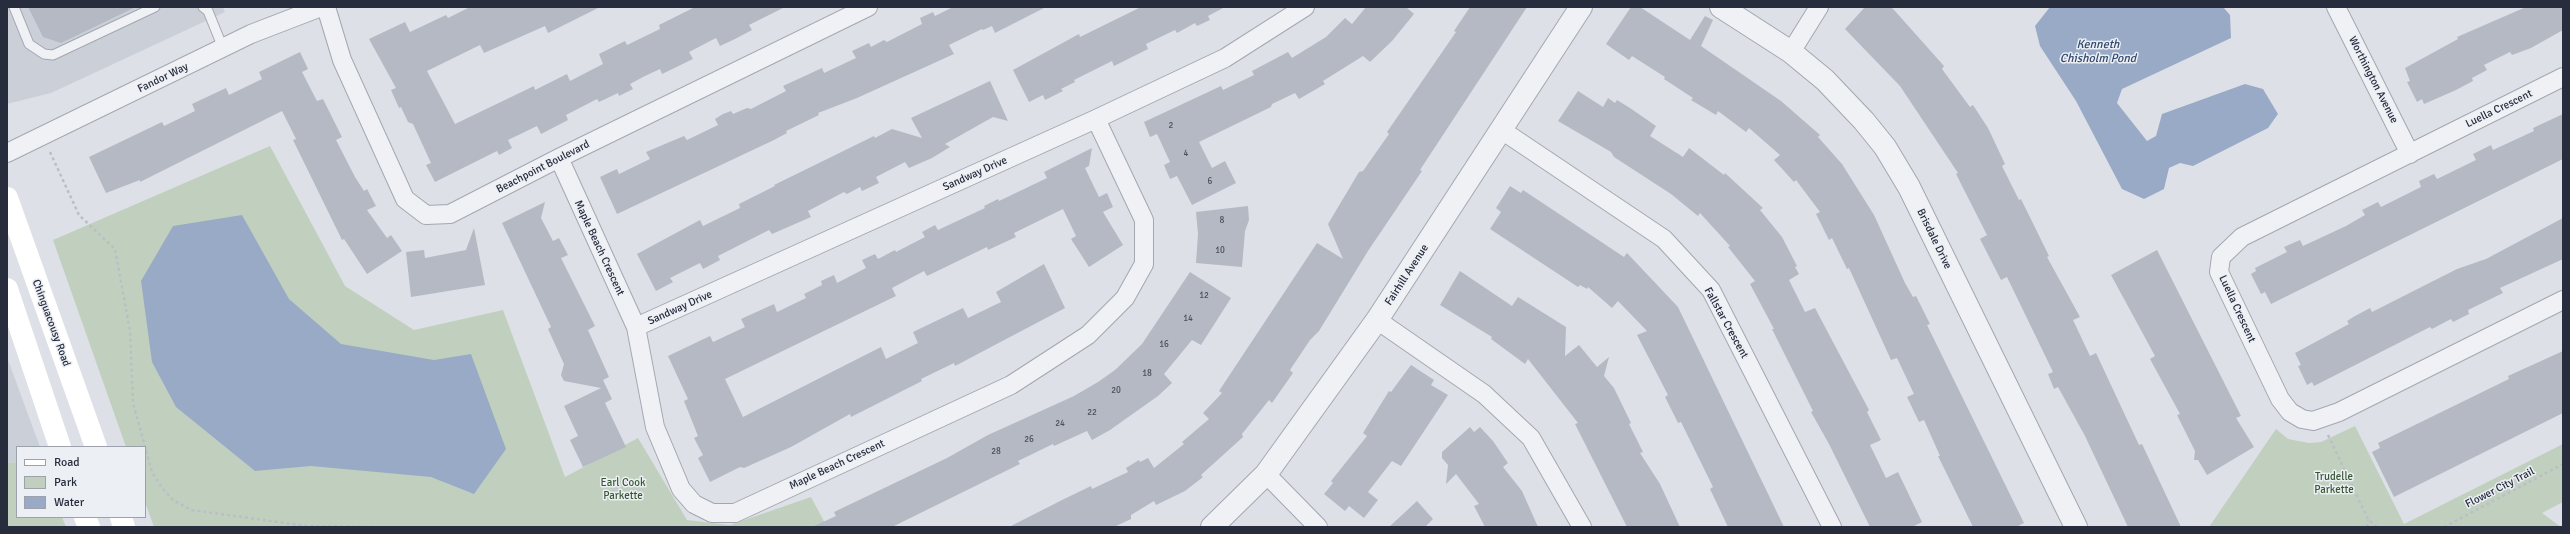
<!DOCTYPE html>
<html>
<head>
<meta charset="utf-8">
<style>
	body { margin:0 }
	#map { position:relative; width:2570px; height:534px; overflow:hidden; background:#dde0e7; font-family:Signika,sans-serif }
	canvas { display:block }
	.frame { position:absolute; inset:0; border:8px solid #272d3d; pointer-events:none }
	.legend { position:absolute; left:16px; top:446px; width:130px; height:72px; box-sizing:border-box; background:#eceff4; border:1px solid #9da1ab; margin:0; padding:5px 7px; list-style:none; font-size:12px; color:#272d3d }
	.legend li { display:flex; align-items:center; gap:8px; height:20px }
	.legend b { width:20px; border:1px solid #9da1ab }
</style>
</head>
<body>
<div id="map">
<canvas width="2570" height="534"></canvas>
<div class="frame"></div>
<ul class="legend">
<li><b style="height:5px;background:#fff"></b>Road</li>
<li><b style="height:11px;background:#c1d0be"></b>Park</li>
<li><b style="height:11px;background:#99aac6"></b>Water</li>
</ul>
</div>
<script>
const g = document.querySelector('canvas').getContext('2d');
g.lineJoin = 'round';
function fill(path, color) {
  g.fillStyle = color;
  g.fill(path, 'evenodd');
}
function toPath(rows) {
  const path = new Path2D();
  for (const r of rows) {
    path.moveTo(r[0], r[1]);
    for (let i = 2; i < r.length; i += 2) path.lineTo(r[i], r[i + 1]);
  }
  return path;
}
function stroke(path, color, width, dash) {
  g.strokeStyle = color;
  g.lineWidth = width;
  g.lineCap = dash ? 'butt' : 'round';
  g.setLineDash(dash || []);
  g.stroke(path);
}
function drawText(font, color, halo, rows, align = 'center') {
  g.font = font + ' Signika,sans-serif';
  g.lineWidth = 3;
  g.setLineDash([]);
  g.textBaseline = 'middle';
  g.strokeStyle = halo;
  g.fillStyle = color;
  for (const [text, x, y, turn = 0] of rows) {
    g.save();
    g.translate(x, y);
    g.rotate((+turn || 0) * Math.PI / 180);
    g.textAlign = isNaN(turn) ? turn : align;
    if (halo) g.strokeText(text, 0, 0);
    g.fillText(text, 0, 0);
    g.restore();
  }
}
fill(toPath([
	[7,7,223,7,225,12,51,93,7,104],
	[7,357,40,447,17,447,17,462,7,463]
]), '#cbcfd8');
fill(toPath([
	[270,146,345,286,414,330,503,310,565,477,638,438,687,520,730,525,811,497,827,527,154,527,145,502,145,447,126,447,53,240],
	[2355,426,2404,524,2563,444,2563,502,2542,513,2561,527,2209,527,2276,429,2288,439,2309,443,2321,442],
	[17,462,17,517,62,517,66,527,7,527,7,463]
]), '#c1d0be');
fill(toPath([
	[2050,7,2223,7,2230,15,2231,38,2122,89,2117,103,2147,141,2156,136,2162,114,2245,84,2263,89,2278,114,2268,128,2193,166,2180,163,2169,168,2164,189,2144,199,2122,189,2076,101,2040,46,2035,26],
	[242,215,289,299,341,344,434,360,471,354,506,449,474,494,431,477,311,466,255,471,176,407,152,362,141,281,173,226]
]), '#99aac6');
fill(toPath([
	[28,7,136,7,61,43,43,37],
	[470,7,600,7,548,33,545,26,484,53,480,45,427,71,455,124,534,86,535,90,567,74,570,81,603,64,599,54,625,41,627,45,660,29,659,25,695,7,785,7,749,25,752,30,735,39,720,46,716,38,689,52,693,59,662,74,660,69,645,76,630,84,633,89,619,96,618,93,599,102,597,99,566,115,568,120,541,134,537,126,508,140,512,148,499,155,497,151,435,182,426,165,431,163,413,124,408,122,401,107,399,108,391,90,396,88,369,39,405,22,410,32,446,15,448,18],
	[953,7,1046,7,995,33,992,26,983,30,982,29,949,45,954,54,857,98,818,113,819,115,786,131,787,133,774,140,617,214,600,177,617,169,619,174,650,159,646,152,684,136,687,140,718,125,715,119,723,114,731,111,733,114,747,108,751,109,786,91,783,86,822,68,824,73,856,58,852,51,869,43,871,47,884,40,887,42,922,24,920,18,933,12,935,16],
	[1141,7,1225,7,1208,16,1210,20,1197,26,1195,23,1177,33,1175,30,1146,44,1148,49,1114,66,1112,61,1074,80,1075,82,1061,89,1063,91,1045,100,1043,95,1029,102,1013,70,1079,34,1080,37],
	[1366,7,1406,7,1414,14,1392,41,1370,62,1363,56,1323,81,1325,84,1299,99,1295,93,1272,104,1271,107,1199,142,1212,168,1225,161,1236,183,1192,205,1177,176,1170,179,1164,165,1170,162,1157,134,1150,137,1144,122,1221,86,1223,90,1254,75,1252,71,1288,52,1292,58,1326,37,1345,18,1352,24],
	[1470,7,1527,7,1420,170,1422,171,1368,251,1319,331,1310,340,1290,370,1293,373,1272,403,1269,400,1242,434,1243,437,1201,475,1203,477,1185,491,1156,505,1154,501,1131,515,1131,519,1114,527,1009,527,1062,500,1091,486,1092,489,1128,472,1126,468,1139,460,1140,462,1148,458,1154,468,1184,444,1182,442,1209,419,1203,413,1222,393,1219,391,1317,243,1343,259,1328,224,1359,172,1363,171,1389,134,1387,132,1456,32,1454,31],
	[1631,7,1640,7,1690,40,1705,16,1713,20,1701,46,1781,101,1820,135,1818,137,1842,164,1874,215,1905,283,1913,297,1916,296,1930,324,1927,325,2024,523,2016,527,1973,527,1938,456,1940,456,1924,420,1919,422,1907,397,1914,394,1897,358,1891,360,1849,268,1847,269,1832,238,1829,240,1816,214,1820,212,1796,180,1794,182,1774,160,1780,155,1749,128,1746,132,1718,111,1716,115,1691,100,1693,98,1664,79,1665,77,1632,56,1629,60,1606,44],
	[1865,7,1891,7,1895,11,1944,66,1942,69,1970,107,1973,105,1988,128,2005,164,2002,166,2019,200,2021,199,2049,256,2047,257,2080,317,2073,320,2090,356,2096,353,2139,445,2142,444,2181,527,2128,527,2085,436,2058,387,2054,389,2048,374,2053,372,2007,277,2001,280,1980,239,1987,235,1956,174,1958,173,1900,86,1845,29],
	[2526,7,2563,7,2563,30,2531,48,2512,55,2510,52,2484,65,2487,70,2472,78,2473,81,2456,90,2424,104,2422,99,2417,102,2407,82,2410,81,2405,68,2458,39,2457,37],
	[300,52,308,69,302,72,317,101,323,99,342,137,336,140,355,177,364,191,367,189,376,206,367,210,387,238,391,235,402,251,367,274,344,239,342,240,293,140,296,139,282,111,140,182,140,180,106,193,89,157,162,122,164,126,195,111,192,104,226,88,229,95,262,79,259,72],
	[990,81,1008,121,993,117,945,144,950,147,932,158,909,168,905,162,876,177,879,183,862,191,860,187,847,194,844,192,808,211,811,217,772,234,769,230,718,256,720,260,703,269,700,263,670,278,673,282,656,291,637,254,700,220,703,226,740,208,739,204,775,186,774,185,874,136,875,138,892,129,922,138,911,118],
	[1578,91,1603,107,1608,98,1615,103,1617,100,1630,108,1656,126,1650,136,1683,157,1689,148,1724,175,1725,173,1763,208,1760,210,1782,237,1797,266,1795,267,1799,274,1789,280,1805,312,1815,308,1869,410,1867,412,1881,440,1870,445,1886,478,1898,472,1922,522,1912,527,1870,527,1829,444,1811,412,1813,411,1772,329,1774,329,1750,284,1755,281,1728,247,1730,246,1700,213,1698,216,1671,194,1614,157,1611,152,1558,121],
	[2563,114,2563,159,2271,304,2265,292,2261,294,2251,274,2256,271,2255,268,2287,252,2284,247,2300,240,2303,246,2346,226,2365,215,2362,210,2378,202,2381,207,2421,187,2419,181,2434,174,2437,179,2476,160,2473,154,2491,145,2493,150,2534,131,2533,128],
	[1092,148,1089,166,1085,168,1099,197,1107,193,1113,207,1103,212,1123,245,1089,267,1071,239,1076,236,1063,209,1014,233,1016,237,988,250,987,247,927,276,924,271,892,288,896,296,725,379,743,417,881,347,886,359,918,343,913,332,963,308,968,318,1001,302,996,292,1044,264,1065,308,955,366,954,363,921,379,922,381,851,417,850,414,791,447,744,468,740,467,710,482,698,458,703,455,694,438,698,436,684,401,688,399,668,356,710,336,713,342,745,327,741,319,774,304,777,312,806,298,804,294,822,285,821,281,834,275,837,283,866,268,862,260,875,254,878,259,895,250,896,252,925,237,922,232,935,225,938,230,985,208,984,206,998,199,999,201,1047,178,1044,172],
	[1510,186,1521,193,1523,190,1624,257,1627,253,1678,307,1784,527,1728,527,1710,489,1713,487,1681,422,1678,423,1665,397,1668,395,1637,335,1647,331,1618,301,1612,308,1588,287,1587,289,1580,285,1578,287,1490,229,1501,212,1496,208],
	[545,202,541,218,553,241,559,238,568,255,561,258,595,326,588,330,609,377,603,380,612,399,605,403,626,447,583,467,570,440,578,436,564,406,601,388,564,381,561,375,564,364,548,329,551,327,502,223],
	[1248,206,1249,220,1245,231,1242,267,1196,263,1198,234,1196,212],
	[2563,218,2563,259,2500,288,2503,293,2468,310,2469,314,2453,322,2451,319,2432,329,2430,327,2314,386,2312,382,2307,385,2298,366,2301,365,2295,353,2349,324,2347,321,2355,316,2370,308,2372,312,2457,269,2486,259],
	[474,228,485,285,411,297,406,252,424,250,425,258,466,250],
	[2157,250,2241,416,2236,418,2254,447,2207,475,2198,460,2194,460,2195,451,2177,415,2180,414,2150,359,2155,356,2111,275],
	[1460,271,1512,306,1518,297,1566,327,1565,356,1579,345,1597,367,1609,357,1604,376,1614,388,1631,423,1629,424,1643,452,1640,453,1660,484,1680,527,1627,527,1575,424,1578,423,1528,359,1525,364,1491,339,1492,337,1440,305],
	[1190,272,1231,298,1201,345,1192,340,1164,374,1172,383,1158,396,1110,430,1092,440,1087,431,1054,446,1053,444,1018,461,1020,464,892,527,812,527,836,516,834,512,947,458,988,435,1074,396,1098,382,1115,370,1142,344],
	[2563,351,2563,413,2394,497,2372,452,2380,448,2378,443,2509,379,2508,376],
	[1411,365,1434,380,1431,385,1448,395,1401,466,1392,461,1368,492,1378,500,1364,518,1349,506,1345,511,1324,494,1333,483,1331,481,1367,436,1363,433,1389,391,1391,392],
	[1470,427,1474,432,1480,427,1493,441,1508,463,1503,467,1522,491,1538,527,1485,527,1474,506,1479,504,1456,474,1446,484,1448,465,1442,458,1442,452],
	[1417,501,1433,519,1425,527,1389,527]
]), '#b4b9c3');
const service = toPath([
	[14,7,29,44,44,54,53,55,155,7],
	[203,7,208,11,223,48]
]);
const minor = toPath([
	[326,7,342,60,405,199,426,215,450,214,559,158,868,7],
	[2336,7,2410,154],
	[1791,52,1819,7],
	[2563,77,2242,237,2221,257,2219,272,2280,399,2290,412,2302,419,2313,421,2339,412,2563,300],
	[1500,129,1664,239,1711,290,1832,527],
	[7,153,251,34,321,7],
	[559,158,636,327,655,427,681,489,694,504,712,513,735,513,1011,385,1088,335,1125,298,1144,264,1144,220,1096,119],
	[1377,320,1484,394,1531,438,1582,527],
	[636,327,1096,119,1225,58,1305,7],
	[1266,474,1318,527]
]);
const tertiary = toPath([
	[1721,7,1791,52,1825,80,1864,121,1885,147,1909,187,2076,527],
	[1212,527,1266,474,1377,320,1581,7]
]);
stroke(service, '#a3a7b1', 11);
stroke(minor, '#a3a7b1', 20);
stroke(tertiary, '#a3a7b1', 24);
stroke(toPath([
	[50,152,79,215,115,249,130,331,133,403,152,472,162,488,173,500,191,510,307,526,385,527],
	[2328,435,2368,519,2377,527],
	[2367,527,2368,520],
	[2444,527,2563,464]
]), '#bcbec5', 2.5, [3, 3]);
stroke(service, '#f0f1f5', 9);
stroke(minor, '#f0f1f5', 18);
stroke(tertiary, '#f0f1f5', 22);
stroke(toPath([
	[7,198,96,447],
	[7,289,60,447],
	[85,517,89,527],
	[121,517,124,527]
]), '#fff', 22);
drawText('9px', '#4a505e', null, [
	["2",1171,126],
	["4",1186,154],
	["6",1210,182],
	["8",1222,221],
	["10",1220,251],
	["12",1204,296],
	["14",1188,319],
	["16",1164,345],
	["18",1147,374],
	["20",1116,391],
	["22",1092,413],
	["24",1060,424],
	["26",1029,440],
	["28",996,452]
]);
drawText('11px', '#272d3d', '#eceff4', [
	["Fandor Way",163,78,-26],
	["Worthington Avenue",2373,80,63],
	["Luella Crescent",2499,109,-26],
	["Beachpoint Boulevard",543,167,-27],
	["Sandway Drive",975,174,-24],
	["Brisdale Drive",1934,239,64],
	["Maple Beach Crescent",599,248,65],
	["Fairhill Avenue",1407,275,-57],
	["Sandway Drive",680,308,-24],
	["Luella Crescent",2237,309,65],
	["Chinguacousy Road",51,323,70],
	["Fallstar Crescent",1726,323,61],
	["Maple Beach Crescent",837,465,-25],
	["Flower City Trail",2500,488,-27]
]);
drawText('11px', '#385835', '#eceff4', [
	["Trudelle",2334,477],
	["Parkette",2334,490],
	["Earl Cook",623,483],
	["Parkette",623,496]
]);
drawText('italic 12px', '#32486f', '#eceff4', [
	["Kenneth",2098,45],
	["Chisholm Pond",2098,59]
]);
</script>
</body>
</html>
